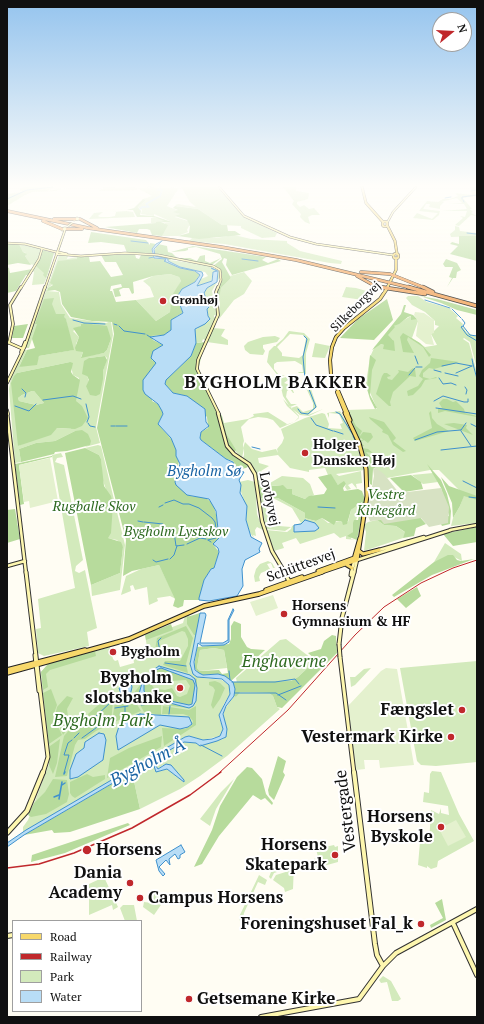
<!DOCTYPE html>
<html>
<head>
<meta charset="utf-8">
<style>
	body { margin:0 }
	#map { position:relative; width:484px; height:1024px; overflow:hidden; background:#fffdf3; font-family:"PT Serif",serif }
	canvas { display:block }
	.frame { position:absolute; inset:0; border:8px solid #101010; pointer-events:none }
	.legend { position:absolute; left:12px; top:920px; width:130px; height:92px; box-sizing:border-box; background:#fff; border:1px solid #9f9f9f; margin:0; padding:5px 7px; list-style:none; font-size:12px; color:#101010 }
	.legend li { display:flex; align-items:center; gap:8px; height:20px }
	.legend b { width:20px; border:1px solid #9f9f9f }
	.north { position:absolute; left:432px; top:12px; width:40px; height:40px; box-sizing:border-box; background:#fff; border:1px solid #9f9f9f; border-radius:50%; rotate:72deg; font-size:11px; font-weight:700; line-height:16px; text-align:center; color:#101010 }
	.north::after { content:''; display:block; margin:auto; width:14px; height:18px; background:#c0282c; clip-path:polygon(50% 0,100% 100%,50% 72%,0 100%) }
</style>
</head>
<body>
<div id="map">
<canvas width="484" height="1024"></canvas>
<div class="frame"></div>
<ul class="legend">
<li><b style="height:5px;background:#f7d86b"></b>Road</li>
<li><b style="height:5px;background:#c0282c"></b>Railway</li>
<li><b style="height:11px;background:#d3eabc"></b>Park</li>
<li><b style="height:11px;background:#b8ddf6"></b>Water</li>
</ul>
<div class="north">N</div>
</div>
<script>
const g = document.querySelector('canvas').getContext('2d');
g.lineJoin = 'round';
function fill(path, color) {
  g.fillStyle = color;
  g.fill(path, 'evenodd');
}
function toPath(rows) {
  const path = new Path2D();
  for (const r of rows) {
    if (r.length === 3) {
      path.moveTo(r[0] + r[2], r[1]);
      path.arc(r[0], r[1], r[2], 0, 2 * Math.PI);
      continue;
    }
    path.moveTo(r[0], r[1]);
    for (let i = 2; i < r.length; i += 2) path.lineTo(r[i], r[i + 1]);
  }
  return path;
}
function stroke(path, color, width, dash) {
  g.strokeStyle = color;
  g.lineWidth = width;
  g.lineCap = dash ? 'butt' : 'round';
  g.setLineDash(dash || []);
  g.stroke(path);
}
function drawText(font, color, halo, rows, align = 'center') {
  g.font = font + ' "PT Serif",serif';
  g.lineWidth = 4;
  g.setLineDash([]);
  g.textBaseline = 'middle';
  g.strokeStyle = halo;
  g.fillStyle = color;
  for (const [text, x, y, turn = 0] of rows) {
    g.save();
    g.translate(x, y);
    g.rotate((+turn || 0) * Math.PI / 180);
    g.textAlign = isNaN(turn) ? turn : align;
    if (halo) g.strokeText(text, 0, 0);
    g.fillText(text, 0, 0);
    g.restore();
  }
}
fill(toPath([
	[24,187,55,187,47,191,67,188,55,191,32,192,25,195,7,206,7,194,22,192,20,189],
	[105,187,179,188,167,206,179,211,174,211,180,214,175,217,188,221,190,226,187,226,189,226,187,230,188,232,178,236,162,236,165,223,151,223,151,218,155,217,165,220,157,223,172,222,154,214,154,216,141,214,142,210,138,207,146,200,143,199,152,196,137,188,136,190,99,191],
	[181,187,217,187,243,216,277,233,275,237,262,238,241,228,241,226,222,225,198,209,176,206,175,205,178,204,196,207,190,202],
	[283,187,296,187,296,191,309,193,308,199,297,202,297,204,300,207,304,205,309,209,314,208,320,215,312,215,308,217,310,224,305,222,300,217,301,214,292,204,294,201],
	[470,187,477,187,477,196,463,198,472,209,470,209,473,212,471,213,477,216,471,215,459,226,455,225,463,218,460,216,465,217,467,211,442,211,467,209,464,204,448,203,462,203,457,198,444,201,442,202,444,202,440,206,440,209,429,207,430,204,426,204,423,209,440,211,439,215,433,220,413,218,417,213,432,219,438,213,419,211,427,201,438,202,443,199,450,199,458,196,455,193,472,195],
	[126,211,133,212,135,217,89,219,94,213,103,212,98,216,100,217,110,217,115,216,116,212,113,212],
	[455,226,459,227,460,231,477,233,477,236,451,237,450,234,455,230,451,229,455,230],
	[234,235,251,239,287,241,287,243,300,251,342,261,341,264,330,263,224,244,189,241,192,238,216,238],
	[19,244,41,249,39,258,34,265,30,264,25,256,26,253,23,252],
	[42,250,54,253,48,274,44,284,32,285,34,272,32,271,39,259],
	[59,255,68,256,67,259,77,257,77,259,51,283,53,284,48,288,47,291,59,292,61,304,70,318,106,323,111,321,113,335,96,427,100,443,85,447,88,445,75,431,55,441,36,443,19,449,21,462,15,463,9,389,11,378,24,350,27,350,19,367,37,361,39,356,73,350,66,320,32,339,29,348,25,348],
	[84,323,93,324,111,339,107,350,104,353,81,357,83,352,76,344,79,337,73,331,81,326,81,324],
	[105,356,107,358,103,371,103,379,86,386,89,381,87,376,89,358],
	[70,362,73,375,79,378,71,429,57,428,18,446,17,373],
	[169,260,208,265,219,271,220,277,212,291,214,303,217,306,217,316,214,315,214,317,216,317,206,341,203,339,202,342,196,343,195,330,210,320,208,315,207,309,209,307,204,293,207,288,216,283,218,273,217,270,213,272,211,281,198,286,199,280,208,276,205,272,182,268,167,261],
	[244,272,252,281,244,294,234,300,219,319,220,303,218,296,221,288,231,278,230,276],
	[170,274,179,277,181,281,171,301,170,312,156,321,136,300,154,297,150,287,143,281,153,276],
	[346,287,356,288,370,292,363,300,342,297],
	[408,296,418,296,427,302,449,308,458,316,456,318,463,324,462,326,467,333,477,337,477,369,470,342,464,338,463,339,469,343,477,373,477,378,473,365,477,381,477,523,451,526,453,518,460,506,464,495,439,470,430,470,387,478,375,468,374,461,365,456,347,410,377,409,366,383,370,357,375,346,381,344,384,345,393,340,387,335,394,326,411,316,417,319,418,321,412,338,425,347,437,345,431,334,439,326,435,325,435,321,425,312,412,305,406,298],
	[213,328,225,329,221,336,228,340,228,345,207,342],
	[289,331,304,333,310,339,306,353,306,374,317,407,308,415,323,409,309,416,300,415,291,408,297,406,303,412,313,409,313,403,307,390,299,388,292,388,294,393,293,393,290,389,287,391,286,397,291,404,297,404,290,407,283,396,279,379,286,377,288,380,284,383,290,385,301,383,305,379,304,373,299,373,298,372,303,372,302,365,295,361,277,362,274,364,274,369,279,375,285,375,279,377,267,362,269,351,274,346,276,346,276,345,283,339],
	[290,334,303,335,306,338,303,355,299,358,282,356,282,353,277,347],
	[275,336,280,338,277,342,263,345,263,348,265,351,263,355,250,354,245,350,244,346,248,342,263,337],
	[315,343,330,346,325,358,312,357],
	[32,391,34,391,44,403,36,405,19,401,18,398,22,395],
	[283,399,299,416,299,418,294,422,280,428,273,420,267,418,258,417,249,419,241,427,244,441,243,444,243,448,245,442,252,449,262,452,276,449,278,453,277,449,282,443,284,438,281,429,305,418,322,413,325,414,329,424,328,428,342,429,340,424,343,423,339,414,329,413,329,418,327,413,340,411,354,436,364,470,336,474,339,476,361,471,362,483,356,484,357,489,352,483,348,485,351,489,347,490,345,487,346,484,338,485,331,475,328,475,325,468,309,470,309,472,290,468,278,455,258,458,259,463,269,466,261,471,264,477,258,478,252,466,243,458,244,455,244,448,242,458,236,452,227,435,224,423,248,419,254,416,253,414,268,412,287,424,285,425,294,422,299,417,287,406],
	[98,445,101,446,125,545,120,590,92,596,91,585,120,573,123,547,117,540,107,538,108,495,102,478,101,459,99,455,85,448],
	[61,453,63,457,57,458,55,462,64,465,83,560,76,566,75,571,79,573,85,570,97,628,87,632,89,646,44,656,38,653,36,629,41,628,38,599,75,588,52,455],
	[433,473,438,482,423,484,412,475],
	[282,476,303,478,310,484,314,495,305,499,292,494,291,491,288,491,281,485,262,487,258,482,258,480,265,478,270,483],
	[248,480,255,482,257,514,263,530,257,527,255,530,256,536,253,535,254,538,250,533,246,520,247,509,240,489,241,487,239,482],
	[273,497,278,498,305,513,305,518,308,519,316,521,322,518,328,523,340,521,343,523,348,522,351,510,361,502,351,539,357,540,346,539,346,536,340,538,334,533,300,544,296,538,282,543,284,548,274,551,266,530,287,532,291,529,292,526,301,523,292,508,273,498,271,499,274,505,269,500,265,502,267,515,271,521,279,526,291,527,285,531,266,529,260,498],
	[377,520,384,525,396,526,406,533,403,538,364,551,366,532,364,525,368,522],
	[445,543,461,554,462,561,454,557,434,562],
	[268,561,272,563,275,568,273,568,271,563,267,564,270,569,261,573,259,577,260,581,255,582,254,576,256,569,260,564],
	[159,565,176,599,170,596,157,598,158,601,149,605,147,587,135,590,133,585,130,586,131,591,121,595,126,576,141,569],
	[200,613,190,664,191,669,203,678,222,680,229,685,230,694,224,704,219,717,223,729,220,736,203,740,189,736,185,737,23,833,23,827,28,820,50,761,41,672,48,664,110,647,113,659,115,661,118,660,120,667,134,663,133,656,138,654,138,651,147,647,145,635,157,629,159,632,183,623,185,616,188,614,190,618],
	[286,639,315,661,298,677,291,681,237,683,236,678,280,640],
	[214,648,224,650,227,668,200,671,197,668,200,650],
	[477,661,477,762,436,766,421,765,417,761,400,668],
	[371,668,355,685,351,687,350,677,355,677,364,669],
	[239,692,269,693,273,696,277,707,280,709,227,756,200,776,180,789,140,809,132,772,155,758,156,760,155,769,161,771,167,769,184,782,178,773,163,765,158,769,156,766,159,759,168,751,184,742,196,743,198,745,223,739,227,733,223,719,224,710,234,696,236,697],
	[432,771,441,772,459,814,474,841,438,861,437,867,431,869,427,866,427,868,418,865,420,842,429,844,431,810,439,814,441,808,441,813,449,815,448,806,423,802,424,792,429,793,430,774],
	[234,779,216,809,210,826,200,819,221,792],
	[334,845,335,847,338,846,338,862,316,868,314,859,318,857,316,849],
	[294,864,293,889,285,892,284,888,273,880,276,875,292,870,292,867,274,873,271,879,269,877,271,872],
	[259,875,267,880,265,885,258,882,244,913,242,922,240,921,239,917],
	[104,877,118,907,113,910,112,905,89,915,89,884],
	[157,890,165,899,154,915,143,907,144,902,152,903,154,893,156,893],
	[123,905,134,905,137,921,125,921,120,908],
	[383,976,391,981,401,999,398,1001,392,1001,387,982,381,983,379,980]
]), '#d3eabc');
fill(toPath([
	[143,199,146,200,138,207,141,211,140,215,154,216,172,222,161,222,168,225,162,236,152,235,150,230,147,229,139,229,137,233,105,227,156,223,156,222,164,221,155,217,137,217,133,210,127,210,134,208],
	[175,206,198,209,222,225,227,225,228,231,235,231,241,235,199,239,178,236,189,233,190,226,187,220,175,216,180,214,173,212,178,210,173,208],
	[91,232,146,240,150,245,150,243,156,244,152,252,154,258,165,259,180,268,192,270,200,274,195,282,184,288,177,297,183,313,177,316,171,323,171,330,164,335,151,336,153,340,163,345,153,352,152,360,156,362,152,401,158,404,162,411,163,414,158,424,172,440,177,452,177,459,179,461,175,482,190,496,204,497,213,503,219,526,219,538,213,544,219,552,214,568,211,569,204,580,199,600,184,600,183,606,178,608,173,606,175,599,159,565,132,571,123,576,126,540,97,428,114,334,112,322,92,321,71,317,62,304,60,292,55,290,47,291,48,288,53,285,50,283,58,261,77,259,77,257,89,257,90,262,100,261,111,277,123,275,116,262,105,262,101,255,135,254,136,258,139,259,141,255,127,253,124,245,101,242,88,243],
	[170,274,179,277,181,281,171,297,170,312,156,321,136,300,116,302,112,291,110,291,111,286,121,284,122,287,113,289,115,297,121,296,119,290,123,288,129,288,132,294,134,293,133,282,153,276],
	[459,236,477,236,477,261,450,254,458,246,450,244,452,242,459,244],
	[7,243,19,244,23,252,27,254,25,256,31,265,18,263,7,265],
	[158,244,167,246,168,252,172,253,177,258,190,258,197,261,200,256,205,255,205,261,210,263,221,258,212,265,176,259,168,260,155,256,154,251],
	[193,246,266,257,262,260,268,263,278,259,281,261,232,275,226,265,227,259,224,258,222,262,231,278,221,288,218,302,217,292,222,280,222,274,219,269,213,266,222,259,220,254,196,247,188,248,188,250,185,251,171,252],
	[42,250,54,253,46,278,43,275,44,273,36,266],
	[446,259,457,263,461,270,457,272,456,278,453,278,447,287,452,278,449,277,453,267,445,267,443,264],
	[7,267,9,268,10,273,32,269,28,275,26,275,16,291,7,293],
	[420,296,437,299,477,310,477,315,457,310,441,303],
	[54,298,52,304,56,314,65,314,64,317,66,319,74,350,39,356,37,365,19,367,27,350,35,348,32,339,37,324,35,324,44,299],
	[387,299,393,320,374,340,340,338,358,319],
	[404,305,406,305,404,312,413,315,417,319,411,320,411,316,408,317,399,324,394,326,395,327,388,335,394,341,395,351,383,349,384,345,381,344,372,350,401,314],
	[84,323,107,326,111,339,107,350,104,353,81,358,83,352,76,351,75,348,79,337,73,328,81,326,81,324],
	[28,324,23,338,12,338,14,326],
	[403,333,420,343,431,355,429,357,423,347,408,337,407,340,414,353,403,352,400,337],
	[205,342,197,374,222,416,227,435,236,450,233,454,249,466,246,468,236,470,233,461,226,459,201,440,200,438,201,432,208,428,207,417,187,396,173,393,165,384,166,380,191,356,196,343],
	[370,355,376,360,372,370,370,395,377,408,375,409,370,399,367,389],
	[105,356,107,360,103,371,103,379,100,394,96,396,90,395,86,386,89,380,87,376,82,374,84,361,89,358],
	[431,358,459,362,434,369,429,368,423,373,423,377,430,379,436,377,437,378,425,380,421,387,413,395,408,396,407,391,418,386,423,379,419,376,422,370,430,363],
	[70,362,73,363,71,372,73,375,80,380,76,401,82,406,88,418,82,426,75,429,57,428,51,435,18,446,11,383,14,376,17,373],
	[32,391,34,391,44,403,36,405,19,401,18,398,22,395],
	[413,368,415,369,416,377,410,376,393,392,390,402,391,406,389,406,376,394,382,376,384,373,387,373,391,376,387,377,388,379,392,380,399,372,398,370,408,372],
	[443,399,447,399,453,402,456,401,464,409,465,413,477,416,477,417,445,411,438,413,438,408,442,408,439,403],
	[348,410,356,426,362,431,360,435,360,436,363,432,371,433,373,437,368,443,364,440,361,442,364,446,361,446,359,441,363,440,361,438,359,440],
	[431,411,432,418,437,424,449,431,415,441,413,438,432,428,429,413],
	[369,417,384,422,396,438,393,441,406,451,403,452,393,445,388,435,382,432,383,430,370,419],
	[454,423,467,425,466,428,473,435,444,424],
	[82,430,88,434,91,441,90,445,67,451,55,452,54,454,21,462,19,449,36,443,55,441,75,431],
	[85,448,99,455,101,459,104,486,111,496,113,504,111,533,108,538,121,542,123,547,120,573,91,585,65,453],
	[362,448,368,449,373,453,366,452,374,461,375,468,373,469,372,485,370,484],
	[52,456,52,457,19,465,24,504,20,505,15,464],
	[427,464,441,480,447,494,451,511,450,524,442,526,438,518,449,516,441,488],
	[331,474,338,485,344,481,346,484,343,488,344,491,358,489,362,491,365,499,357,540,347,536,353,532,353,523,354,520,358,520,362,502,351,510,347,524,343,525,342,522,340,521,336,521,334,525,322,518,316,521,308,519,305,518,305,513,278,498,260,498,258,482,262,487,283,485,287,489,292,489,292,494,305,499,309,496,324,494,327,489,318,477],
	[411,475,421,482,423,489,404,492,390,478],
	[441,477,449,486,477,496,477,500,464,496,460,506,453,518,452,503],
	[15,509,20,539,7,543,7,510],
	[417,514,426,524,416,528,414,536,403,538,405,532,396,526,384,525,377,520],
	[477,527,477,542,453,546,443,534],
	[448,555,453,555,457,560,461,561,474,559,432,575,394,597,392,595,434,562],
	[417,587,421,596,406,608,397,599],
	[200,613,199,623,196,635,194,635,187,624,187,617],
	[234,621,241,624,241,637,247,647,251,649,265,650,231,681,218,674,203,675,198,673,194,667,197,647,229,644,231,639,231,626],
	[214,648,224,650,228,673,222,674,219,670,200,671,197,668,200,650],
	[171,624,173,630,146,640,145,635],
	[186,626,193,638,186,664,188,673,163,665,165,661,180,661,188,646,188,639,185,632,182,631,159,641,162,657,157,655,155,650,157,638],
	[332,635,336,636,337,653,282,708,277,707,273,696,269,693,240,692,236,697,234,696,235,689,233,682,291,681,298,677,316,660,308,653,321,649,324,641],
	[95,651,96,656,50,670,46,674,48,687,43,690,41,672,48,664],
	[159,666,190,675,197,679,196,701,193,706,189,708,163,705,163,699,157,691,157,689,165,690,172,688,177,696,180,697,187,694,190,686,186,680,170,681,162,675,156,676,149,680,146,679,153,670],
	[144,680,149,681,160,697,161,700,161,715,144,712,139,703,131,701,133,694],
	[215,681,220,683,225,688,220,699,213,709,211,705,215,690,213,687,209,685,209,682],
	[51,689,57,705,53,716,62,735,49,744,43,693],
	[67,696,73,698,67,709,68,717,72,723,63,735,55,716,57,707],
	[105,699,113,700,111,724,96,731,85,739,78,740,75,745,67,776,55,777,64,736,78,720,81,727,90,722,88,714],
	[115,701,123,704,136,703,141,711,112,723],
	[163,706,189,710,196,706,196,725,164,746,162,728,185,729,192,725,193,721,189,716,183,714,162,714],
	[162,736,161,747,107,778,110,758,129,748],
	[60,739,57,763,53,774,49,765,50,746],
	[278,756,286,761,283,772,285,775,274,800,269,795,268,790],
	[247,767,252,768,262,779,266,794,273,803,272,805,265,798,261,800,253,795,219,836,202,864,194,867,212,830,220,806,237,777],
	[132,772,140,809,70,832,54,833,52,830,24,835],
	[87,774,93,777,105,775,105,779,75,798,72,796,70,793,70,782],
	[53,779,67,780,69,794,67,802,46,814,31,817,28,815,34,803,45,792],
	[128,823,130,825,65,853,31,862,32,855],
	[442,899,446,920,431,928,430,925,443,918,435,903]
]), '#b7db9c');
fill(toPath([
	[376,468,384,474,399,493,441,488,449,507,448,523,429,527,421,518,384,524,381,520,370,521,367,514,374,476,373,469]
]), '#d7e2c3');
fill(toPath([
	[415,312,424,313,434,320,434,333,431,334,434,345,426,344,416,336,418,321,414,315],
	[50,458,58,501,30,508,29,501,24,502,19,465],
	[273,595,278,608,256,616,250,602],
	[386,668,397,669,414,765,380,768,379,760,364,760,365,769,356,770,348,706,381,671],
	[456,820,466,837,448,846,439,829]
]), '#e4f1ce');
const water = toPath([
	[162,241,154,249,155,256,168,259,168,261,180,267,202,272,203,275,197,286,212,281,213,272,217,271,211,268,218,271,217,282,207,288,204,293,209,307,207,309,208,316,210,319,205,324,195,329,196,343,191,356,166,380,165,384,173,393,187,396,205,409,206,422,209,426,201,432,200,438,201,440,226,459,233,462,236,470,244,472,239,480,241,485,240,493,247,506,246,520,251,537,262,543,259,549,260,552,245,560,242,569,243,586,237,596,209,601,199,600,199,598,204,580,211,569,214,568,219,552,218,548,213,544,219,538,216,511,209,499,187,495,176,485,175,482,180,464,176,456,176,450,171,438,158,424,163,414,162,411,158,404,145,394,143,390,143,380,156,363,151,358,153,351,163,345,150,337,164,335,171,330,171,320,183,313,177,297,182,289,195,282,200,275,195,271,180,268,164,261,166,260,165,259,154,258,152,249,156,244,162,241],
	[305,520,315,523,319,528,315,531,294,532,294,525,301,524,305,520],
	[233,609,234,610,229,620,229,642,224,645,202,646,198,643,194,662,195,670,199,673,203,675,218,674,225,676,233,682,235,689,234,696,226,706,223,714,227,729,226,737,217,741,200,746,196,743,184,742,168,751,159,759,156,766,158,769,166,764,171,765,184,780,184,782,167,769,156,772,154,766,156,760,154,759,24,835,7,847,7,843,26,830,185,737,189,736,203,740,212,739,220,736,223,729,219,715,230,694,229,685,222,679,197,677,193,674,190,664,200,613,205,613,206,615,200,643,223,643,228,640,228,620,233,609],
	[159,666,190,675,195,679,197,688,196,701,193,706,189,708,166,702,141,705,137,700,133,699,135,693,139,694,142,683,153,670,159,666],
	[161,668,193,680,195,685,192,704,189,705,166,700,150,700,144,691,144,684,156,670,161,668],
	[128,682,131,683,132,687,129,700,125,702,117,699,116,697,121,694,119,688,128,682],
	[140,714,189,717,192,724,188,727,180,729,160,725,118,750,116,736,120,723,125,719,140,714],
	[99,733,104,734,106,740,103,760,78,777,70,779,70,770,76,754,84,748,85,742,99,733],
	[181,845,185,852,180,855,180,858,178,859,175,854,169,859,170,865,166,860,159,867,165,874,163,876,159,871,156,860,181,845]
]);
fill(water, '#b8ddf6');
stroke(water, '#3f91cd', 1);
stroke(toPath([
	[471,191,477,190],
	[445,198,451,197],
	[7,199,27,190,53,187],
	[462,199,462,197,477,195],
	[463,200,464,202],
	[467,233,476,234],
	[131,241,148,243],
	[149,258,154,257],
	[242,259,258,261],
	[425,300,450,308],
	[452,309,461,318],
	[462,319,465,323,463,326,470,335,477,336],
	[73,320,84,323,105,324],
	[114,324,117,325],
	[119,326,124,331,145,334],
	[463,326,461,327,467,335,477,341],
	[147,335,150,337],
	[415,356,418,364],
	[472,359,473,364],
	[473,364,477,379],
	[442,366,456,363,472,366],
	[416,367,422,367],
	[434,370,441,372],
	[445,373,458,376],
	[456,373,472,366],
	[409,375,415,368],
	[439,378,443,384,451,383,456,385],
	[465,387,467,390,466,394],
	[22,389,26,393,25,397],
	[43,400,73,396,81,399],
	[434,401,443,396,464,402,468,402,468,399],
	[86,404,89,417,87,422],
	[15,406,29,411,36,404],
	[436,408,477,414],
	[298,409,301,413,308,414,316,407,305,379,303,357,307,339,304,336],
	[336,412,340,414,353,435],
	[311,418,316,425,333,431],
	[88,423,90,426,95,427],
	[471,424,477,427],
	[111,426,115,426],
	[116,426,127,426],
	[461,430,466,423],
	[334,431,343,434],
	[461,431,471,446],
	[353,436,356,442],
	[415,440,437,432,461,430],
	[252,447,260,449],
	[441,450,477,446],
	[463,481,477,488],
	[469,497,477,498],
	[165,503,174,500,183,504,189,504,199,508,212,518,215,522,217,535,216,538,208,540],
	[159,507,163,505],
	[318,507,335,508],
	[138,521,143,522],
	[144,522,163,524,168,532,174,532,176,546,184,545],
	[208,540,211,542],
	[187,544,200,538,206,539],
	[170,559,174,555,177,546],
	[153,560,156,562,168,559],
	[161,638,158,641,161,656],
	[165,663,186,666],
	[229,671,230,680],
	[232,682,275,682,295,679,299,684],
	[235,693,276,693,286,700],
	[278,695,301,686],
	[125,707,125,717],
	[115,708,128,706],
	[120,714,125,713],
	[169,714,170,706],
	[101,724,95,717,111,702],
	[74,738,79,733],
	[82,738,107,720],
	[201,745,222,756],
	[64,773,69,755,64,755,68,743,72,740]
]), '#3f91cd', 1);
stroke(toPath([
	[64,774,65,772],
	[62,785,65,783],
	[54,797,59,795],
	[59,799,62,782]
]), '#3f91cd', 1.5);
stroke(toPath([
	[148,187,150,187],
	[140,209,142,207,149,207,146,204,160,196,162,190,157,190,161,187]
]), '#b8ddf6', 1.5);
const secondaryFar4 = toPath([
	[219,187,244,216,290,237,316,244,393,255],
	[77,218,79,219,74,220,75,219,77,218],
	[387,223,393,212,416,187],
	[64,228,66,228,67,229,62,230,64,228],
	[7,243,25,244,56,252],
	[58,252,67,254],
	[56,254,81,256,125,253,158,255,213,266,220,270,221,280,218,288],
	[21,288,39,259,42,249],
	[45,288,65,230]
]);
const secondaryFar3 = toPath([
	[218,287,216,292,218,315,198,360,197,369,219,414],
	[7,342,23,349],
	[9,343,13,324,10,305,21,287],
	[21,352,25,342],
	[7,383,25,346,45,287],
	[7,410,8,414]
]);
const secondaryFar2 = toPath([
	[7,413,26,573],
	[218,413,227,446,234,454,249,464,255,474,262,521,272,551,285,573],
	[450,530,477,525],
	[379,550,424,537],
	[7,566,25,561],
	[351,573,354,562],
	[354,573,357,560,451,530]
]);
const secondaryFar1 = toPath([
	[26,572,48,757,43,773],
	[284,572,289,581],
	[351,575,352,572],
	[339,644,342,618,354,572],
	[35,655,39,691],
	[340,657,354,773]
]);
const secondary = toPath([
	[354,772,375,944,377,955,383,966],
	[7,833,27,811,43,772],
	[453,923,477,975],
	[7,936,13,935],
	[261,1017,359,999,383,966,396,953,477,909]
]);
const primaryFar3 = toPath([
	[362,187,366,203,383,222],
	[385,224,2.5],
	[387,225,395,241,397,254],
	[396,256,2.5],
	[387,288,396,270,396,258]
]);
const primaryFar2 = toPath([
	[337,392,346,414],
	[348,414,331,374,330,360,332,347,336,337,344,328,380,299,388,287]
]);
const primaryFar1 = toPath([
	[347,413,350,420],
	[359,551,363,554,379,550],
	[354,559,360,538],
	[347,565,352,568],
	[318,571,354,558],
	[319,573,357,560,367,496,366,469,359,443,345,413]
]);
const primary = toPath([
	[266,590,302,577],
	[7,670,85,650],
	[7,673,129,639,204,606,259,594,322,572]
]);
const highwayFar1 = toPath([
	[7,211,88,228,221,247,296,260,412,288],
	[54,219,75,219],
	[80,219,97,228],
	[43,221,62,229],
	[67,229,82,229],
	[361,272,390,274,425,288],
	[357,276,375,286,384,288]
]);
const highway = toPath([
	[380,287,425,294],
	[408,287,477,306],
	[423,287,433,292]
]);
stroke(secondaryFar4, '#323232', 2.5);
stroke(secondaryFar3, '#323232', 3.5);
stroke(secondaryFar2, '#323232', 4.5);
stroke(secondaryFar1, '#323232', 5);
stroke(secondary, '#323232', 6);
stroke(primaryFar3, '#212121', 3);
stroke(primaryFar2, '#212121', 4);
stroke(primaryFar1, '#212121', 5);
stroke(primary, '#212121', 5.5);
stroke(highwayFar1, '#212121', 3.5);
stroke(highway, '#212121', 4.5);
stroke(secondaryFar4, '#fef7af', 1.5);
stroke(secondaryFar3, '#fef7af', 2);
stroke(secondaryFar2, '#fef7af', 2.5);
stroke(secondaryFar1, '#fef7af', 3);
stroke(secondary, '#fef7af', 4);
stroke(primaryFar3, '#f7d86b', 2);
stroke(primaryFar2, '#f7d86b', 2.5);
stroke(primaryFar1, '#f7d86b', 3);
stroke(primary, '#f7d86b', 3.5);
stroke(highwayFar1, '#f3a55d', 2.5);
stroke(highway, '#f3a55d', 3);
stroke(toPath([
	[219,773,288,710,355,635,384,607,421,583,453,568,477,560]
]), '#c0282c', 1);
stroke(toPath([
	[7,868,39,864,74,853,132,828,190,795,221,772]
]), '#c0282c', 1.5);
const secondaryBridgeFar1 = toPath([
	[68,226,72,223]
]);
const secondaryBridge = toPath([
	[339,644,340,657]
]);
stroke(secondaryBridgeFar1, '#323232', 2.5, []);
stroke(secondaryBridge, '#323232', 5, []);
stroke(secondaryBridgeFar1, '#fef7af', 1.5);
stroke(secondaryBridge, '#fef7af', 3);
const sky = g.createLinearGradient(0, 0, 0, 331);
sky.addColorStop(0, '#95c4ee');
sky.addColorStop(0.56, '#fffefa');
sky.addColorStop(1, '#fffefa00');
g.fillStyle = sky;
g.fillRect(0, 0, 484, 331);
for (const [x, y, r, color] of [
	[163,301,4,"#c0282c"],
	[305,453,4,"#c0282c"],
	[284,614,4,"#c0282c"],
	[113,652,4,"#c0282c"],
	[180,688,4,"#c0282c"],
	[462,710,4,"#c0282c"],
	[451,737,4,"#c0282c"],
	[441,827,4,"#c0282c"],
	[87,850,5,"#c0282c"],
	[335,855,4,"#c0282c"],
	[130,883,4,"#c0282c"],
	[140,898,4,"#c0282c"],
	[421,924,4,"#c0282c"],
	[189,999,4,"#c0282c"]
]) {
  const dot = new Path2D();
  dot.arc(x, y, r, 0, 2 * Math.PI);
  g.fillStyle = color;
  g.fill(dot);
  stroke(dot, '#fff', 1.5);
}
drawText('bold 12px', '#101010', '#fff', [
	["Grønhøj",171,301]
], 'left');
drawText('12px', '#101010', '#fff', [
	["Silkeborgvej",356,307,-45]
]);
drawText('bold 14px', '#101010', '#fff', [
	["Holger",313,445],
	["Danskes Høj",313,461],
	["Horsens",292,606],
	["Gymnasium & HF",292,622],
	["Bygholm",121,652]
], 'left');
drawText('italic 14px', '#2d6920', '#fff', [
	["Vestre",386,495],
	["Kirkegård",386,511],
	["Rugballe Skov",94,507],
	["Bygholm Lystskov",176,532]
]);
drawText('14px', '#101010', '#fff', [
	["Lovbyvej",269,499,78],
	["Schüttesvej",301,566,-20]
]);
drawText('italic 15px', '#1963a3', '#fff', [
	["Bygholm Sø",204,472]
]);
drawText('italic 17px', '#2d6920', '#fff', [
	["Enghaverne",284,662],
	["Bygholm Park",103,721]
]);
drawText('bold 17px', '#101010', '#fff', [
	["Bygholm",172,678],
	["slotsbanke",172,698],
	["Fængslet",454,710],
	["Vestermark Kirke",443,737],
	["Horsens",433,817],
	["Byskole",433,837],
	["Horsens",327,845],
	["Skatepark",327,865],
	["Horsens",96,850,"left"],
	["Dania",122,873],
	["Academy",122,893],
	["Campus Horsens",148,898,"left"],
	["Foreningshuset Fal_k",413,924],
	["Getsemane Kirke",197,999,"left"]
], 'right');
drawText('17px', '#101010', '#fff', [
	["Vestergade",346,811,-97]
]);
g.letterSpacing = '1px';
drawText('bold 18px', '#101010', '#fff', [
	["BYGHOLM BAKKER",276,383]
]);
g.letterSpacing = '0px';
drawText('italic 18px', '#1963a3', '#fff', [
	["Bygholm Å",148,763,-28]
]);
</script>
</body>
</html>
